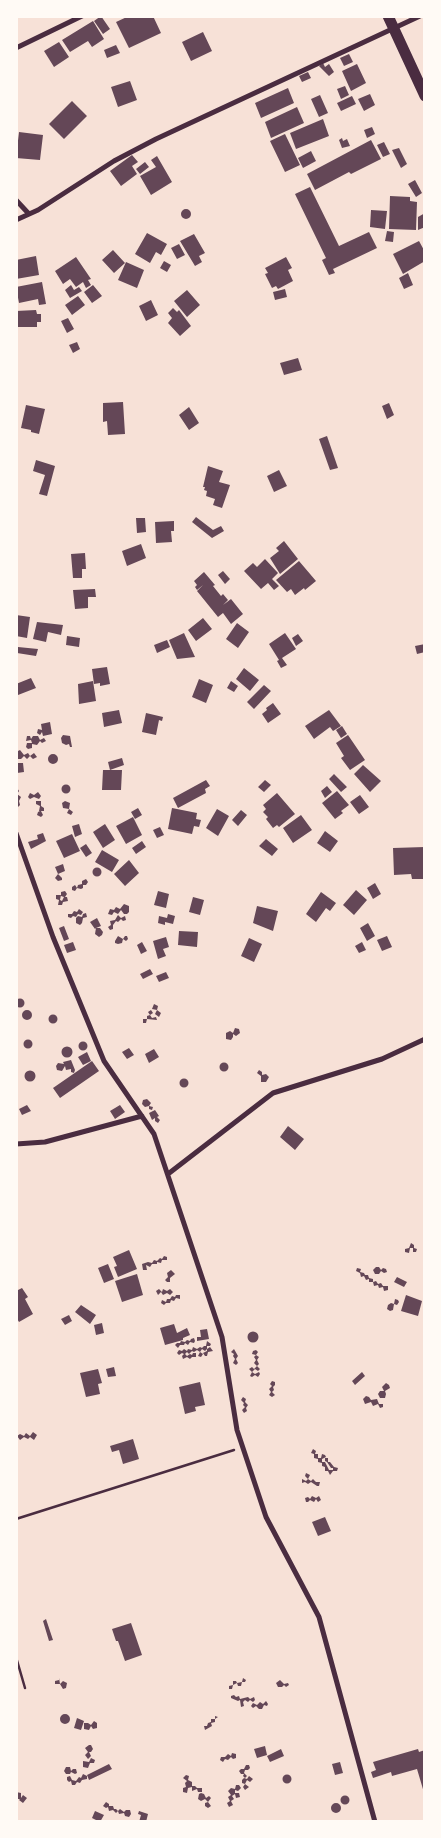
<!DOCTYPE html>
<html>
<head>
<meta charset="utf-8">
<style>
	body { margin:0 }
	#map { position:relative; width:441px; height:1838px; overflow:hidden; background:#f7e1d7; font-family:Merriweather,serif }
	canvas { display:block }
	.frame { position:absolute; inset:0; border:18px solid #fffaf5; pointer-events:none }
</style>
</head>
<body>
<div id="map">
<canvas width="441" height="1838"></canvas>
<div class="frame"></div>
</div>
<script>
const g = document.querySelector('canvas').getContext('2d');
g.lineJoin = 'round';
function fill(path, color) {
  g.fillStyle = color;
  g.fill(path, 'evenodd');
}
function toPath(rows) {
  const path = new Path2D();
  for (const r of rows) {
    if (r.length === 3) {
      path.moveTo(r[0] + r[2], r[1]);
      path.arc(r[0], r[1], r[2], 0, 2 * Math.PI);
      continue;
    }
    path.moveTo(r[0], r[1]);
    for (let i = 2; i < r.length; i += 2) path.lineTo(r[i], r[i + 1]);
  }
  return path;
}
function stroke(path, color, width, dash) {
  g.strokeStyle = color;
  g.lineWidth = width;
  g.lineCap = dash ? 'butt' : 'round';
  g.setLineDash(dash || []);
  g.stroke(path);
}
fill(toPath([
	[101,16,110,29,103,34,94,21],
	[129,16,153,16,161,33,129,48,116,22],
	[93,21,104,39,92,47,88,41,70,52,62,40],
	[203,32,212,51,191,61,182,42],
	[59,42,69,57,54,67,44,51],
	[116,45,120,53,107,58,104,50],
	[349,54,353,62,344,66,340,58],
	[323,63,325,67,329,64,334,72,329,76,319,66],
	[357,64,366,83,351,91,342,71],
	[308,72,311,78,302,82,299,76],
	[130,81,137,100,118,107,111,87],
	[345,86,349,95,341,99,337,89],
	[288,88,294,103,261,118,255,103],
	[370,94,375,105,364,111,358,99],
	[320,95,328,113,319,117,311,99],
	[352,96,356,104,341,111,337,103],
	[72,101,87,116,64,139,49,124],
	[297,107,304,123,271,138,265,122],
	[323,119,329,136,296,149,290,133],
	[372,127,375,134,367,138,364,130],
	[19,132,43,135,40,160,16,158],
	[285,134,300,165,285,172,270,141],
	[342,138,343,141,347,139,350,146,342,148,339,140],
	[371,140,381,159,351,174,349,172,315,190,307,174],
	[384,142,390,154,383,157,377,145],
	[399,148,407,164,401,168,392,150],
	[311,151,316,161,303,168,298,158],
	[132,155,138,162,132,166,137,174,121,186,110,171],
	[157,156,172,182,151,195,140,176,156,167,151,160],
	[145,162,149,167,140,174,136,169],
	[415,180,422,193,416,197,408,184],
	[310,187,339,246,369,232,377,248,333,269,335,273,329,275,322,260,326,258,295,194],
	[390,196,410,197,410,201,417,202,416,230,389,229],
	[186,214,5],
	[371,210,387,211,385,229,370,227],
	[425,213,425,227,418,230,418,217],
	[387,231,394,232,393,242,385,241],
	[147,233,167,244,161,255,156,252,150,263,135,254],
	[194,234,205,253,199,256,202,262,195,266,180,241],
	[419,241,425,252,425,261,403,274,393,254],
	[179,244,185,255,177,259,171,248],
	[113,250,125,263,114,273,102,260],
	[36,256,39,275,16,279,16,260],
	[76,257,91,279,88,280,91,285,86,288,83,282,76,287,70,279,63,284,55,271],
	[286,257,292,268,288,270,293,281,278,289,276,286,272,288,265,274,268,273,265,268],
	[164,261,171,265,167,272,160,268],
	[126,262,144,270,137,288,118,280],
	[408,273,413,285,404,289,399,278],
	[42,282,46,304,39,305,38,299,19,303,16,287],
	[71,285,74,290,79,287,82,291,70,298,65,290],
	[93,285,102,296,92,303,84,292],
	[285,289,287,297,275,300,273,292],
	[187,290,200,305,187,317,174,301],
	[78,296,85,305,72,315,65,305],
	[151,300,158,315,146,321,139,306],
	[173,308,177,312,179,310,191,326,180,336,168,323,172,318,168,313],
	[36,310,37,314,41,314,41,322,37,322,37,327,16,327,16,311],
	[68,318,74,329,67,333,61,321],
	[77,342,80,349,73,353,69,345],
	[298,358,302,370,284,375,280,363],
	[123,402,125,434,108,435,107,421,103,422,103,403],
	[389,403,394,415,387,419,382,406],
	[26,405,45,409,39,434,31,432,31,430,21,428],
	[189,407,199,423,189,430,179,415],
	[327,436,338,468,330,470,319,439],
	[36,460,55,466,47,496,39,494,45,475,33,471],
	[208,466,223,471,219,482,230,485,222,508,213,505,215,499,206,496,207,491,204,490,205,487,203,487],
	[279,470,287,486,274,492,267,476],
	[196,517,213,530,221,526,224,531,212,538,192,522],
	[136,518,145,518,146,532,137,533],
	[174,521,174,531,171,531,172,542,156,543,155,522],
	[284,541,298,559,280,574,270,558,279,551,276,548],
	[141,544,146,558,127,566,122,551],
	[85,553,86,569,82,569,82,578,73,578,71,554],
	[265,559,278,573,272,579,279,586,274,590,268,583,261,589,244,571,253,563,257,567],
	[299,561,316,581,305,590,304,588,295,595,291,589,287,592,276,580],
	[223,571,230,579,225,584,218,575],
	[204,572,215,585,213,586,221,596,223,594,228,600,223,605,231,599,243,614,231,624,223,613,218,617,197,591,203,585,197,590,195,587,197,585,194,581],
	[95,589,96,597,88,597,88,608,75,609,73,590],
	[16,615,30,617,27,638,16,636],
	[203,618,212,629,196,641,188,630],
	[37,622,63,625,61,635,48,632,46,642,33,639],
	[237,623,249,632,238,648,226,639],
	[184,633,195,657,177,659,169,640],
	[285,633,296,649,282,658,287,665,281,668,277,661,279,660,269,644],
	[298,634,303,641,296,646,292,638],
	[67,636,80,638,79,647,66,645],
	[167,640,170,647,157,653,154,645],
	[425,644,425,652,417,654,415,646],
	[18,647,38,649,36,656,17,653],
	[107,667,110,684,100,686,100,683,94,684,92,669],
	[244,668,259,680,250,691,236,679],
	[31,678,36,688,18,695,16,684],
	[199,679,213,685,206,703,192,697],
	[93,681,96,701,79,704,78,684],
	[231,681,238,686,234,692,227,688],
	[264,685,271,691,254,709,247,702],
	[273,703,281,714,268,723,262,714,267,710,266,708],
	[119,710,122,723,104,727,102,713],
	[329,710,341,726,333,731,330,727,314,739,305,726],
	[146,713,163,717,162,721,159,720,156,735,142,732],
	[50,722,52,734,43,736,42,732,40,735,37,733,38,729,42,730,41,724],
	[342,726,347,734,341,738,336,730],
	[63,735,70,736,72,747,70,747,69,744,66,745,62,743,61,738],
	[348,735,365,760,350,770,341,758,344,756,336,743],
	[27,736,30,736,31,739,33,736,38,736,40,740,44,738,46,741,42,743,40,741,37,745,32,744,32,748,28,749,26,747,27,743,32,743,31,740,26,741],
	[20,750,24,755,28,753,30,756,34,753,37,757,33,759,30,756,27,759,24,756,21,759,18,759,16,758,16,752],
	[53,759,5],
	[122,758,124,765,110,770,108,762],
	[16,763,23,763,24,772,17,773],
	[363,765,381,781,370,792,354,774],
	[103,770,122,770,121,790,102,790],
	[334,774,347,787,341,792,329,779],
	[206,780,210,786,205,789,206,793,178,808,173,798],
	[265,780,271,785,264,792,258,787],
	[66,789,4.5],
	[16,786,19,791,17,794,21,797,19,801,20,805,18,807,16,806],
	[327,786,332,792,325,798,321,791],
	[337,791,349,805,341,811,343,813,335,819,322,803],
	[38,792,41,796,39,799,34,797,30,799,28,797,30,793,34,795],
	[277,793,295,814,279,827,277,825,273,828,266,819,268,817,263,812,266,809,263,805],
	[360,795,369,807,359,814,350,802],
	[36,801,41,801,41,806,44,808,44,811,41,811,43,815,41,817,37,815,38,812,40,811,39,811,40,806,36,804],
	[65,801,70,803,69,809,73,812,71,815,67,813,69,809,63,808,62,803],
	[138,808,142,815,135,819,131,812],
	[172,808,197,813,196,819,201,820,199,827,194,826,192,834,168,829],
	[217,809,229,816,218,836,206,828],
	[241,810,247,815,238,826,232,820],
	[301,815,312,830,293,843,283,828],
	[133,817,142,835,126,844,116,826],
	[79,824,82,834,75,837,72,826],
	[105,824,115,840,103,848,93,832],
	[160,827,164,835,157,838,153,830],
	[325,831,338,841,330,852,317,843],
	[43,833,46,841,31,849,28,842,38,839,37,835],
	[72,834,80,851,64,858,56,841],
	[266,839,278,849,272,856,259,846],
	[142,841,146,847,136,854,132,848],
	[86,844,92,853,86,857,80,848],
	[425,847,425,879,412,879,411,874,394,875,393,848],
	[102,850,119,860,112,872,95,862],
	[129,860,139,873,125,886,114,874],
	[63,864,65,871,58,874,62,878,62,880,58,881,55,878,58,874,55,867],
	[97,872,4.5],
	[86,879,88,882,86,885,83,885,83,888,81,889,77,888,75,891,72,890,72,887,75,885,77,888,78,885,82,884,82,881],
	[375,883,381,894,373,899,367,888],
	[356,890,367,900,354,915,343,905],
	[65,891,67,894,65,897,67,897,68,901,63,902,62,905,58,905,59,900,56,899,56,895,61,895,60,900,62,901,64,897,61,896,61,892],
	[158,891,169,894,166,908,154,905],
	[321,892,336,903,330,911,326,908,316,922,306,914],
	[193,897,204,900,200,915,189,912],
	[124,904,129,906,129,912,127,914,124,914,121,910,118,914,114,912,112,915,108,914,110,909,114,910,116,907,120,909],
	[257,906,278,911,273,931,253,923],
	[79,909,83,912,81,915,78,914,76,917,73,916,71,918,68,917,68,914,72,914,74,911,77,912],
	[86,913,87,917,83,918,82,923,80,925,76,923,76,918,78,916,82,917,83,914],
	[168,914,175,916,173,924,165,922,165,925,158,923,159,916,167,918],
	[118,915,121,918,125,916,126,920,123,921,121,919,118,922,116,921,113,925,113,929,110,930,108,927,111,925,110,921,115,920],
	[97,918,101,926,96,928,100,928,103,932,102,935,99,937,95,934,96,928,95,929,90,922],
	[368,923,375,936,367,941,360,928],
	[64,926,69,939,64,941,59,928],
	[179,931,198,932,197,947,178,945],
	[118,936,123,939,125,936,127,936,128,939,126,941,123,939,122,943,118,944,115,943,115,941],
	[387,936,392,947,382,951,377,940],
	[166,937,169,947,163,949,166,956,158,959,153,941],
	[249,938,262,944,254,962,241,956],
	[73,942,76,950,67,953,64,945],
	[142,942,147,951,141,954,137,945],
	[362,942,366,950,359,953,355,946],
	[150,969,153,974,143,979,140,974],
	[166,972,169,978,159,982,156,976],
	[20,1003,4.5],
	[154,1004,158,1006,157,1010,161,1013,159,1017,155,1014,157,1010,152,1009],
	[27,1015,5],
	[151,1010,153,1013,150,1015,152,1018,156,1017,157,1020,147,1019,146,1023,143,1023,143,1019,147,1019,147,1016,150,1015,148,1012],
	[53,1019,4.5],
	[235,1028,239,1029,240,1033,236,1036,233,1034,233,1037,231,1040,226,1039,226,1033,230,1031,233,1033],
	[28,1044,4.5],
	[83,1046,4.5],
	[67,1052,5.5],
	[129,1048,134,1055,127,1059,122,1052],
	[154,1049,159,1057,149,1063,145,1054],
	[87,1052,91,1061,83,1065,78,1057],
	[71,1060,75,1070,74,1073,71,1072,71,1069,66,1070,65,1066,62,1071,57,1070,56,1066,58,1063,64,1064,63,1062],
	[92,1061,99,1071,60,1098,53,1088],
	[224,1067,4.5],
	[259,1070,262,1072,262,1075,266,1074,269,1077,266,1082,261,1082,261,1076,257,1073],
	[30,1076,5.5],
	[184,1083,4.5],
	[147,1099,151,1103,149,1106,153,1107,152,1110,149,1109,149,1106,145,1107,142,1104,143,1100],
	[27,1105,31,1111,22,1115,19,1109],
	[120,1105,125,1112,115,1119,110,1111],
	[155,1110,159,1116,157,1117,160,1120,158,1123,155,1121,155,1118,152,1120,149,1113],
	[288,1126,304,1139,295,1150,280,1137],
	[411,1243,414,1245,414,1248,417,1249,416,1252,413,1252,413,1248,410,1248,409,1253,405,1252,405,1249,409,1248],
	[129,1250,137,1269,118,1277,114,1267,117,1266,113,1257],
	[164,1256,167,1257,167,1260,162,1260,161,1263,157,1262,157,1264,152,1264,150,1267,146,1265,147,1270,143,1270,142,1264,148,1262,152,1263,154,1260,157,1261,160,1258,162,1259],
	[108,1264,114,1279,104,1283,98,1268],
	[376,1267,379,1267,381,1270,383,1268,386,1269,387,1272,384,1273,381,1271,379,1274,375,1274,373,1270],
	[357,1268,361,1269,360,1272,364,1273,365,1275,368,1275,369,1278,373,1279,373,1282,376,1281,378,1284,381,1283,383,1286,388,1286,388,1290,384,1291,383,1287,379,1288,378,1285,374,1286,373,1282,369,1282,369,1279,366,1280,364,1276,361,1277,360,1273,356,1271],
	[171,1270,175,1274,170,1278,170,1282,167,1282,165,1280,168,1277,167,1273],
	[137,1274,143,1295,122,1302,115,1281],
	[397,1277,407,1282,404,1287,394,1282],
	[22,1288,28,1297,25,1299,33,1314,19,1322,16,1317,16,1291],
	[159,1289,162,1292,163,1289,167,1291,170,1289,173,1292,170,1295,167,1293,163,1295,161,1292,158,1295,156,1291],
	[176,1295,180,1295,180,1299,176,1298,174,1301,171,1300,170,1303,166,1303,164,1305,161,1303,162,1300,166,1302,167,1299,170,1299,172,1296,175,1297],
	[406,1295,422,1301,418,1316,401,1311],
	[395,1299,398,1300,399,1302,397,1305,394,1304,393,1310,390,1311,387,1309,388,1305,391,1303,394,1304],
	[81,1305,96,1315,90,1324,75,1312],
	[69,1315,72,1321,65,1325,61,1319],
	[102,1323,104,1333,96,1335,94,1325],
	[174,1324,177,1333,187,1328,190,1335,183,1338,183,1340,165,1345,160,1328],
	[207,1329,209,1339,197,1341,197,1337,201,1337,200,1330],
	[253,1337,5.5],
	[194,1338,195,1341,194,1343,190,1342,188,1345,185,1343,184,1345,180,1345,178,1348,175,1345,177,1343,180,1343,181,1341,185,1342,187,1340,190,1341,191,1339],
	[207,1341,211,1344,210,1346,207,1346,207,1349,210,1347,213,1351,208,1352,207,1356,205,1356,203,1353,207,1351,207,1349,205,1351,202,1349,200,1352,203,1354,201,1357,198,1356,200,1352,197,1350,194,1352,192,1351,189,1354,187,1352,185,1354,187,1356,190,1354,192,1355,193,1353,196,1353,196,1357,192,1357,190,1359,187,1357,183,1359,182,1356,184,1354,182,1353,179,1355,177,1353,179,1350,182,1351,184,1349,187,1351,188,1349,192,1350,193,1347,197,1349,200,1347,202,1348,204,1346,206,1346],
	[234,1349,238,1356,236,1359,238,1363,236,1365,233,1363,235,1359,233,1356,234,1354,231,1352],
	[256,1350,258,1352,256,1355,259,1357,257,1360,259,1364,257,1366,260,1369,258,1371,255,1369,252,1372,255,1374,259,1372,260,1374,258,1377,255,1375,252,1377,250,1376,252,1372,249,1369,252,1367,254,1369,257,1366,254,1363,256,1360,254,1357,256,1355,252,1354,253,1351],
	[114,1367,116,1376,108,1377,106,1369],
	[98,1369,102,1383,98,1384,100,1394,86,1397,80,1373],
	[362,1372,365,1376,355,1385,352,1381],
	[272,1381,275,1382,275,1385,273,1387,274,1390,272,1392,275,1395,272,1397,269,1395,271,1392,269,1389,272,1386,270,1384],
	[200,1382,205,1405,195,1407,196,1411,185,1414,179,1387],
	[386,1383,389,1385,390,1388,385,1391,386,1394,385,1398,380,1398,378,1394,380,1391,384,1391,382,1387],
	[366,1396,369,1397,371,1400,377,1399,379,1404,383,1404,383,1407,380,1408,378,1404,373,1406,371,1402,365,1404,363,1399],
	[243,1397,246,1399,245,1402,248,1405,246,1408,247,1411,244,1413,242,1410,245,1407,243,1405,244,1403,241,1400],
	[33,1432,37,1435,34,1440,30,1437,28,1439,24,1437,20,1440,17,1436,20,1434,24,1436,26,1433,30,1436],
	[133,1439,139,1459,123,1464,119,1450,112,1452,110,1446],
	[313,1449,316,1451,315,1454,318,1454,318,1458,321,1458,322,1454,325,1455,326,1457,322,1459,322,1462,325,1462,329,1470,333,1470,333,1468,331,1468,327,1462,325,1461,325,1458,328,1458,328,1462,330,1462,334,1467,338,1468,337,1471,333,1471,330,1475,328,1471,325,1471,325,1467,322,1466,322,1463,318,1462,318,1459,314,1458,314,1454,311,1453],
	[306,1473,310,1475,308,1479,311,1481,313,1479,316,1482,320,1482,319,1486,317,1486,311,1482,308,1484,305,1482,302,1483,302,1479,306,1481,308,1479,305,1476],
	[312,1496,316,1498,319,1496,321,1500,318,1502,316,1499,314,1502,310,1500,308,1502,306,1502,305,1498,308,1497,310,1499],
	[325,1517,331,1531,318,1536,312,1522],
	[46,1619,53,1640,49,1641,43,1621],
	[131,1623,142,1655,125,1661,118,1641,116,1641,112,1629],
	[59,1678,60,1684,63,1681,67,1683,66,1688,63,1689,60,1684,55,1684,55,1681,59,1680],
	[243,1678,246,1680,245,1682,242,1682,241,1686,238,1686,237,1683,233,1685,232,1689,229,1689,229,1686,233,1685,233,1681,236,1681,237,1683,242,1682],
	[280,1680,284,1684,288,1683,289,1685,286,1687,284,1685,282,1687,278,1687,276,1683],
	[234,1695,236,1697,239,1696,240,1699,248,1697,250,1699,254,1697,255,1700,253,1702,250,1700,248,1702,245,1700,243,1702,244,1706,241,1707,240,1700,238,1701,231,1698,231,1696],
	[266,1701,268,1704,267,1706,264,1705,262,1709,259,1709,256,1706,253,1708,251,1706,253,1703,257,1705,260,1702,263,1704],
	[65,1719,5],
	[215,1716,218,1717,215,1719,215,1722,211,1723,212,1726,205,1730,204,1726,207,1726,208,1723,211,1722,211,1719,215,1719],
	[77,1718,84,1721,81,1730,74,1728],
	[94,1721,97,1723,97,1728,93,1729,91,1726,89,1730,84,1729,84,1723,88,1723,91,1725],
	[89,1745,91,1745,93,1749,91,1752,89,1752,91,1756,88,1759,85,1755,88,1752,85,1748],
	[265,1746,267,1755,257,1758,254,1749],
	[281,1749,284,1756,270,1762,267,1756],
	[418,1749,419,1752,425,1750,425,1796,417,1769,392,1776,391,1772,373,1778,371,1772,376,1770,373,1762],
	[232,1753,236,1754,236,1758,233,1759,231,1757,228,1760,225,1759,223,1762,220,1760,221,1757,225,1757,228,1754,231,1756],
	[91,1758,95,1760,94,1763,90,1763,88,1768,83,1767,83,1761,89,1762],
	[340,1762,343,1773,335,1775,332,1764],
	[109,1764,112,1769,89,1780,87,1775],
	[246,1765,249,1765,250,1768,248,1770,245,1770,244,1773,247,1776,245,1778,243,1776,244,1774,241,1774,239,1771,241,1769,244,1769],
	[66,1767,70,1767,71,1771,73,1769,76,1769,77,1773,75,1774,71,1772,70,1774,66,1774,64,1771],
	[83,1774,87,1776,87,1779,82,1780,80,1783,77,1782,75,1785,72,1785,71,1781,69,1782,67,1780,67,1777,70,1776,72,1780,76,1781,79,1777,81,1778],
	[287,1779,4.5],
	[186,1775,189,1776,188,1780,192,1782,192,1786,195,1786,197,1788,202,1788,202,1792,198,1792,197,1789,192,1791,192,1787,188,1788,187,1793,183,1792,183,1788,186,1787,185,1783,187,1781,183,1778],
	[249,1776,253,1779,250,1782,247,1780,245,1784,249,1787,245,1790,243,1787,245,1784,242,1783,242,1780,244,1778,247,1779],
	[236,1785,239,1785,241,1788,238,1791,235,1790,235,1793,239,1793,240,1797,236,1798,235,1794,232,1796,234,1799,231,1801,233,1805,229,1807,227,1803,230,1801,228,1797,231,1795,228,1791,231,1788,235,1789],
	[16,1792,21,1793,21,1798,23,1795,27,1798,23,1803,19,1800,20,1799,16,1799],
	[201,1793,204,1794,206,1798,209,1796,211,1798,208,1802,211,1806,208,1808,205,1806,205,1803,208,1802,205,1799,201,1801,198,1799,199,1794],
	[345,1800,4.5],
	[106,1802,109,1804,109,1806,113,1806,114,1809,116,1809,118,1811,116,1813,113,1810,109,1811,108,1807,106,1808,103,1806],
	[336,1808,5],
	[120,1809,124,1812,126,1810,130,1810,131,1814,129,1817,125,1816,124,1813,119,1814,118,1811],
	[95,1811,104,1815,100,1822,92,1818],
	[139,1811,148,1814,146,1822,139,1822,141,1815,138,1814]
]), '#644757');
stroke(toPath([
	[16,1519,234,1450],
	[16,1657,25,1688]
]), '#4a2c40', 2.5);
stroke(toPath([
	[16,48,82,16],
	[16,200,29,214],
	[16,220,38,210,114,161,156,139,420,16],
	[16,833,53,937,104,1061,154,1134,222,1337,237,1430,266,1517,319,1617,375,1822],
	[16,1144,45,1142,142,1116],
	[168,1174,273,1093,382,1059,425,1039]
]), '#4a2c40', 5);
stroke(toPath([
	[388,16,425,96]
]), '#4a2c40', 11);
</script>
</body>
</html>
